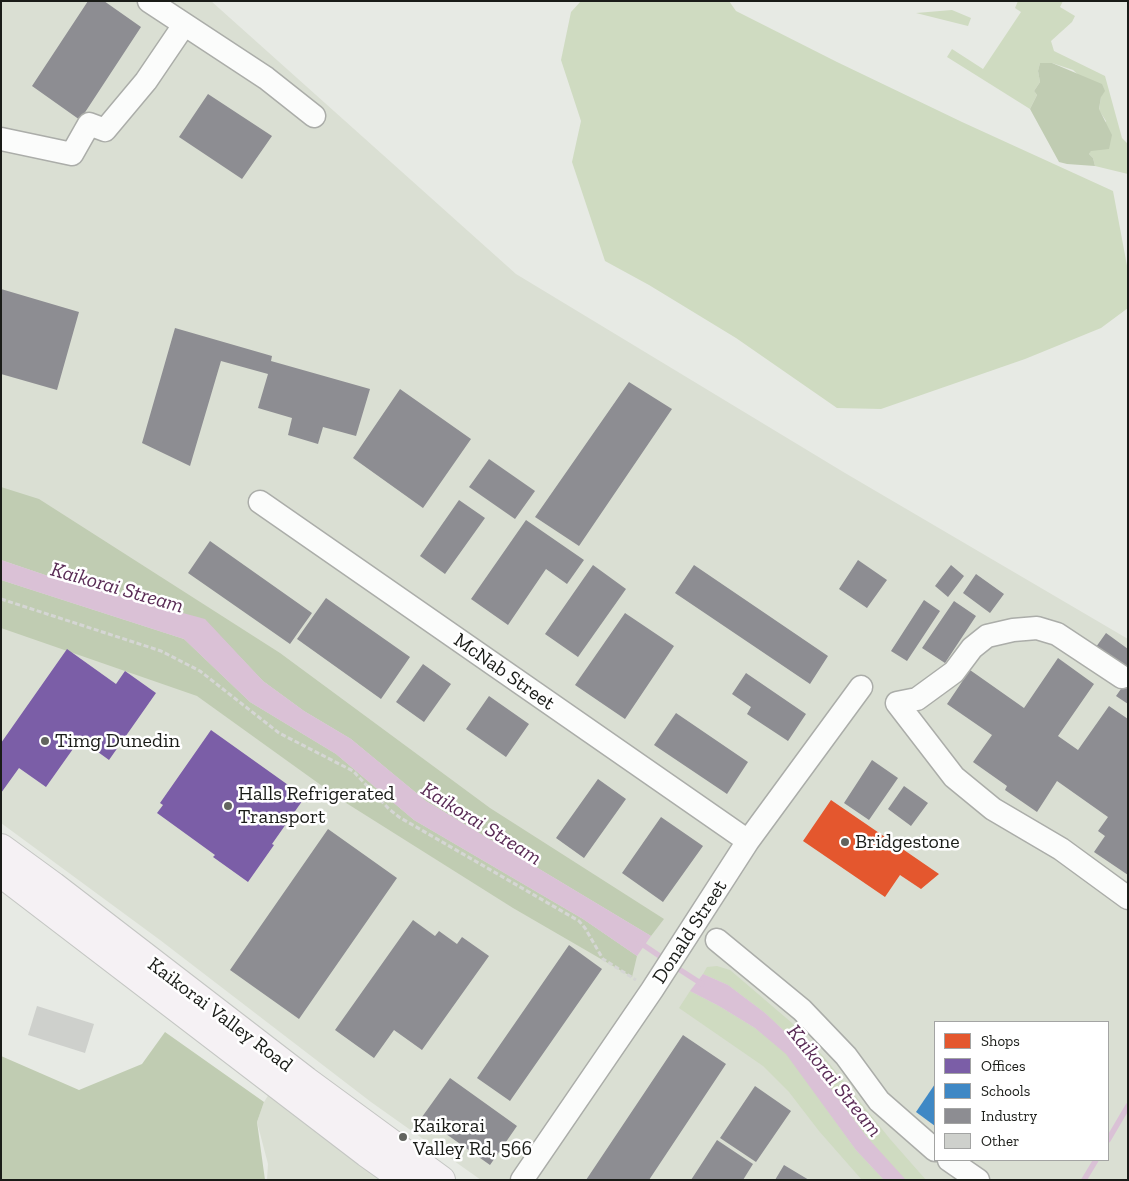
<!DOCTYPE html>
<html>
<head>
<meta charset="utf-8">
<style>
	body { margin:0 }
	#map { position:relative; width:1129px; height:1181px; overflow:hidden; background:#e7eae4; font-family:"Zilla Slab",serif }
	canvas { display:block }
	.frame { position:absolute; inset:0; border:2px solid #1a1c18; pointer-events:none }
	.legend { position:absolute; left:934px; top:1021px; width:175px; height:140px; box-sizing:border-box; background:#fff; border:1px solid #a3a4a3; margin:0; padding:6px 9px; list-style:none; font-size:15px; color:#1a1c18 }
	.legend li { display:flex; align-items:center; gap:10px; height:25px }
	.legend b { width:25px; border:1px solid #a3a4a3 }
</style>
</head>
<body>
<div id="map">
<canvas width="1129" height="1181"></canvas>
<div class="frame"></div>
<ul class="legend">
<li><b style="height:14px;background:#e4572e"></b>Shops</li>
<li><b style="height:14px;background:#7b5ea7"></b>Offices</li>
<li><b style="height:14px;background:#3f88c5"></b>Schools</li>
<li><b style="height:14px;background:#8d8d92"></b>Industry</li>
<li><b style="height:14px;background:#ced0cc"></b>Other</li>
</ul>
</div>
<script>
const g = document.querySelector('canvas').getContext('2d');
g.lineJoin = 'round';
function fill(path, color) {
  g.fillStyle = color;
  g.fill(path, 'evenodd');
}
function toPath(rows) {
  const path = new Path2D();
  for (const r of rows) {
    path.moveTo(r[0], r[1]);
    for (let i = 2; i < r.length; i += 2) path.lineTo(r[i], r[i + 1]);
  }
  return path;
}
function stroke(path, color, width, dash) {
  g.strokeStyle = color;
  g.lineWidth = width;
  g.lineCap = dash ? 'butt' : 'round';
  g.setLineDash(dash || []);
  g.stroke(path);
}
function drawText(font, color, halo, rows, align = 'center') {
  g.font = font + ' "Zilla Slab",serif';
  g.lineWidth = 5;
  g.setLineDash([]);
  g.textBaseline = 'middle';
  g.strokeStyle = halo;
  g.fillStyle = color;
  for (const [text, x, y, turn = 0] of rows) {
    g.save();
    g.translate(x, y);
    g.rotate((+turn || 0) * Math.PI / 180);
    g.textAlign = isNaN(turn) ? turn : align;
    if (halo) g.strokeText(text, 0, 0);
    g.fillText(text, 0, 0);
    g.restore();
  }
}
fill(toPath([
	[1,1,211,1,516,274,845,473,1128,639,1128,1180,481,1180,371,1102,160,940,1,823],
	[935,1022,1108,1022,1108,1160,935,1160],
	[269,1094,393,1180,267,1180,268,1164,257,1122,264,1102]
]), '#dadfd3');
fill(toPath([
	[581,1,729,1,736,11,837,62,962,122,1113,191,1128,271,1128,308,1101,328,1025,359,881,409,837,408,736,338,649,285,605,261,572,162,581,121,561,60,571,12],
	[1018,1,1063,1,1060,7,1075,16,1072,22,1051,41,1054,51,1105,76,1122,138,1128,144,1128,174,1095,166,1093,158,1089,154,1106,121,1099,110,1101,96,1073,70,1052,63,1040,63,1038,71,1040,82,1034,91,1037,95,1030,109,947,57,952,49,983,69,1021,12,1015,8],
	[952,10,971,18,968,26,916,13],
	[717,966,730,970,792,1023,824,1057,890,1139,926,1180,904,1180,866,1136,797,1043,765,1013,728,985,703,974,707,967],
	[690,991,719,1006,755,1028,787,1054,856,1150,884,1180,862,1180,819,1131,789,1092,763,1066,679,1008]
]), '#cfdbc1');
fill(toPath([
	[1040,63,1052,63,1102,84,1105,91,1101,97,1099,109,1112,135,1109,149,1091,151,1089,154,1093,158,1095,166,1067,164,1059,162,1030,109,1037,95,1034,91,1040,82,1038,71],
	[1,487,39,499,280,653,490,808,664,919,651,936,426,801,351,739,304,711,263,681,205,620,57,579,1,560],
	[1,580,184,639,250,702,336,754,414,820,583,919,637,956,632,977,513,908,343,801,197,696,1,628],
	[165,1032,264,1102,257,1122,265,1180,1,1180,1,1056,79,1090,142,1064]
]), '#c0ccb2');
fill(toPath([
	[1,560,57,579,205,619,263,681,304,711,351,739,426,801,651,936,637,956,583,919,414,820,336,754,250,702,184,639,1,580],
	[703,974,728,985,765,1013,797,1043,866,1136,906,1180,884,1180,856,1150,786,1054,755,1028,719,1006,690,991]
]), '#dac1d6');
fill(toPath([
	[831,800,939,874,921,889,900,875,885,897,803,841]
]), '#e4572e');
fill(toPath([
	[67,649,116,684,125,671,156,693,109,760,80,739,46,787,19,768,1,793,1,743],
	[211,730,305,797,272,844,274,845,248,882,213,857,215,855,157,813,163,805,160,803]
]), '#7b5ea7');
fill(toPath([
	[935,1084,935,1126,916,1112]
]), '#3f88c5');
fill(toPath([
	[88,1,104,1,141,27,80,120,32,86],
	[208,94,272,136,242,179,179,137],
	[1,289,79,312,57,390,1,374],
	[175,328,272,356,271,361,370,389,356,436,323,427,318,444,288,435,292,418,258,408,268,374,221,361,190,466,142,443],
	[629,382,672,409,579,546,535,517],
	[400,389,471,439,423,508,353,458],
	[489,459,535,491,515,519,469,487],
	[459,500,485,518,445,574,420,556],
	[526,520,584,560,567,584,546,569,508,625,471,599],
	[210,541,312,613,290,644,188,573],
	[858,560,887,580,867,608,839,589],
	[593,565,626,589,578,657,545,634],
	[694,565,828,656,810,684,675,593],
	[951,565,964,576,948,597,935,586],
	[976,574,1004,594,990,613,963,593],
	[326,598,410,657,381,699,297,639],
	[924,600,940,611,907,661,891,651],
	[954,601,976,616,945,663,922,648],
	[625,613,674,646,625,719,575,685],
	[1106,633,1128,649,1128,669,1096,647],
	[1058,658,1094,684,1058,736,1078,750,1109,706,1128,719,1128,875,1094,852,1105,836,1098,831,1108,817,1057,781,1037,812,1005,790,1007,786,973,762,992,735,947,704,970,670,1024,708],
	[423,664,451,684,424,722,396,702],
	[746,673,806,714,788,741,747,714,751,707,732,694],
	[1128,679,1128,704,1116,696],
	[489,696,529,724,506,757,466,729],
	[676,713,748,762,727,794,654,745],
	[872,760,898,778,869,820,844,803],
	[598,779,626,799,584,858,556,838],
	[904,786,928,803,911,826,888,809],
	[661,817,703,846,663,902,622,873],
	[328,829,397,878,299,1019,230,970],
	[413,920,435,936,439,931,457,944,462,937,489,956,422,1050,394,1030,374,1058,335,1030],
	[569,945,602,969,510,1101,477,1078],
	[683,1035,726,1064,649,1180,586,1180],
	[450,1078,517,1126,490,1165,422,1117],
	[755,1086,791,1111,756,1162,720,1138],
	[717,1140,753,1164,743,1180,691,1180],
	[784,1165,809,1180,775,1180]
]), '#8d8d92');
stroke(toPath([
	[639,942,667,961],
	[674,966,702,984],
	[1108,1140,1128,1106],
	[1084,1180,1096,1160]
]), '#dac1d6', 5.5);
fill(toPath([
	[37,1006,94,1024,85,1053,28,1035]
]), '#ced0cc');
const minor = toPath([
	[149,1,266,78,314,116],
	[1,139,72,154,89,124,105,130,146,81,184,25],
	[260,502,748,841],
	[1122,677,1057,634,1037,628,1013,630,987,636,972,648,954,672,917,699,897,703,954,777,993,809,1061,849,1128,898],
	[717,940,802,1010,846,1056,879,1101,935,1150],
	[949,1160,978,1180],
	[522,1180,652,990,748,841,861,687]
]);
const major = toPath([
	[1,848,53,886,306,1081,441,1180],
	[1,873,367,1153,405,1180]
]);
stroke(minor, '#abada9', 25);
stroke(major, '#c4c6c3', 30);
stroke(toPath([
	[1,599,161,651,200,671,279,733,353,771,389,809,399,817,579,921,585,928,603,959,636,980]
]), '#d5d6d4', 3, [5, 2.5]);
stroke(minor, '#fbfcfb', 22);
stroke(major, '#f5f1f4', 28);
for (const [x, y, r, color] of [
	[45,741,5,"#62645f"],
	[228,806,5,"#62645f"],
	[845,842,5,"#62645f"],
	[403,1137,5,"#62645f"]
]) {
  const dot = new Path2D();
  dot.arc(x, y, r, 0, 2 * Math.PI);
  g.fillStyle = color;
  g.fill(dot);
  stroke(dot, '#fff', 2);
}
drawText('20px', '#1a1c18', '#fff', [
	["McNab Street",504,672,35],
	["Donald Street",690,932,-57],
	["Kaikorai Valley Road",220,1015,37]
]);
drawText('20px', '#1a1c18', '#fff', [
	["Timg Dunedin",55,741],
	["Halls Refrigerated",238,794],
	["Transport",238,817],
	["Bridgestone",855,842],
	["Kaikorai",413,1126],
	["Valley Rd, 566",413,1149]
], 'left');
drawText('italic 21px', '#592b55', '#fff', [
	["Kaikorai Stream",117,588,16],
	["Kaikorai Stream",481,824,32],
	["Kaikorai Stream",834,1081,51]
]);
</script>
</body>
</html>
